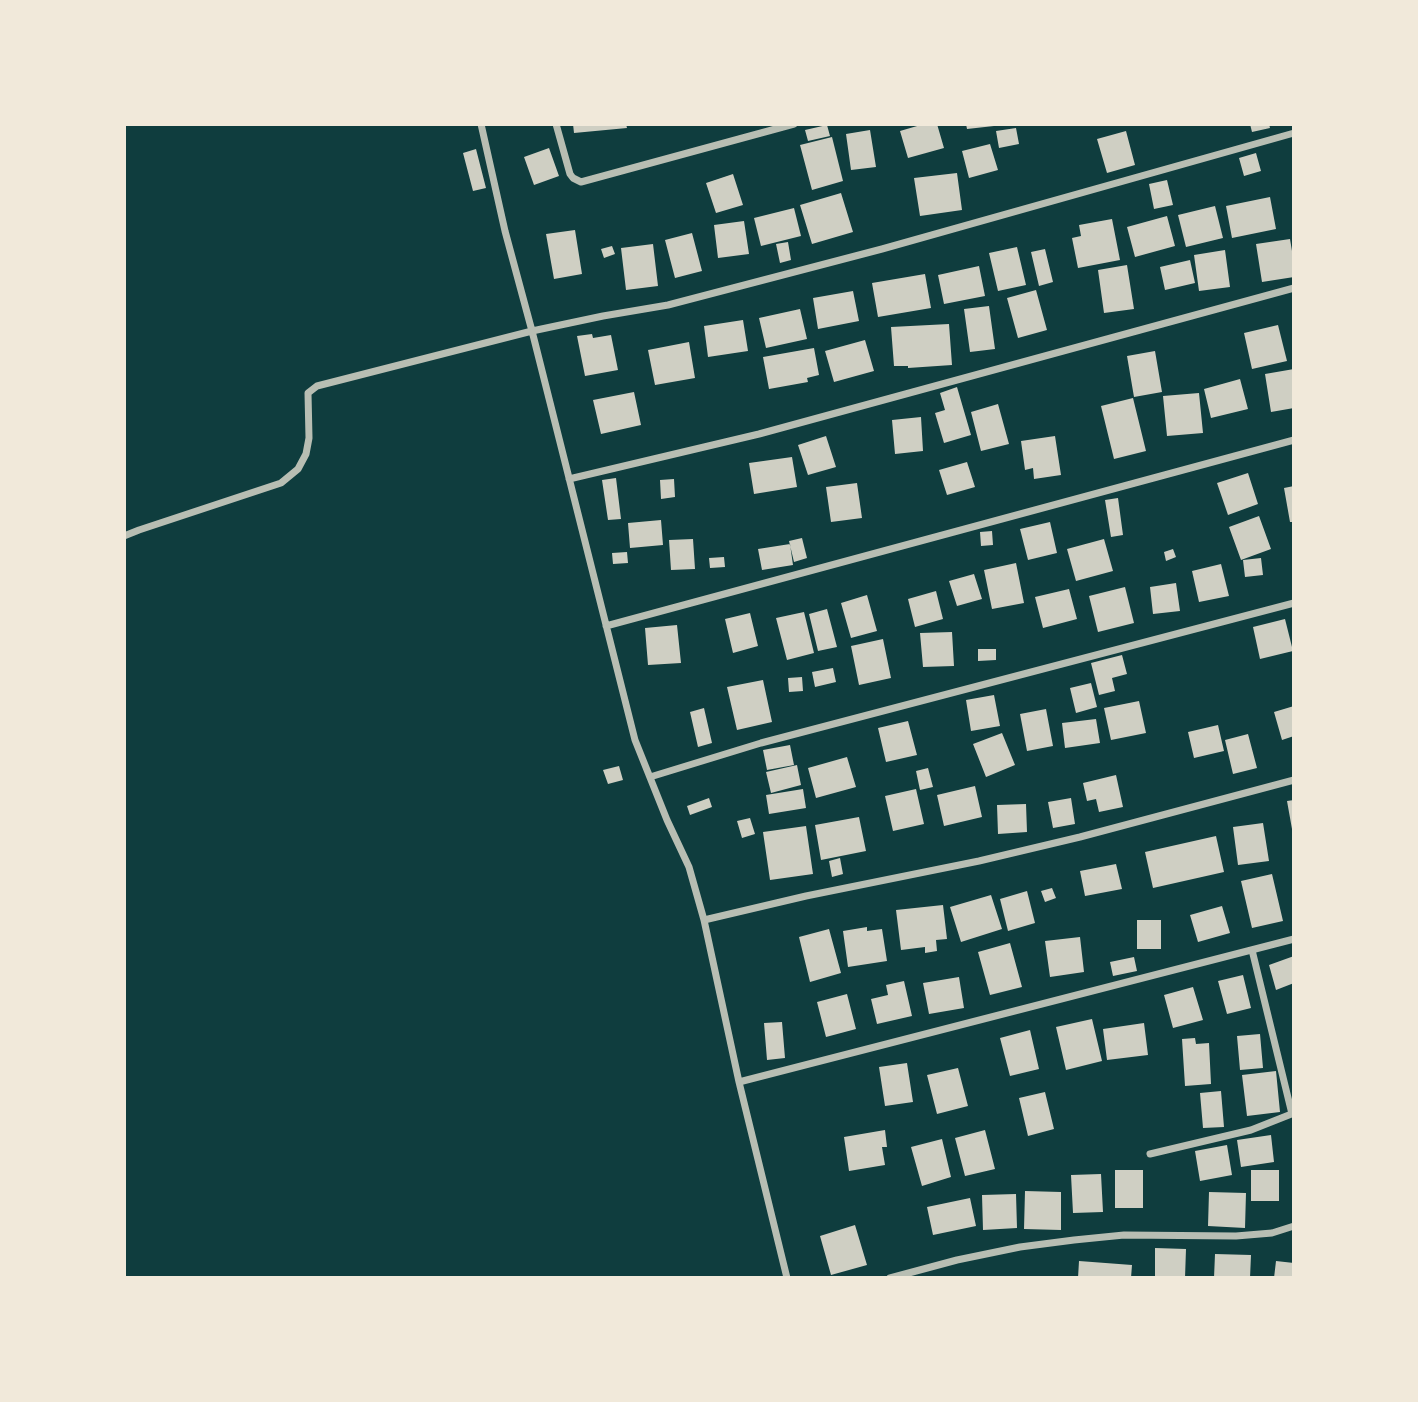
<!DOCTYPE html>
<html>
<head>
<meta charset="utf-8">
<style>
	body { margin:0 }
	#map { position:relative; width:1418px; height:1402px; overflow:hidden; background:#0f3d3e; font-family:"Varela Round",sans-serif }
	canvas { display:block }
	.frame { position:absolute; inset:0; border:126px solid #f1e9da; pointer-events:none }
</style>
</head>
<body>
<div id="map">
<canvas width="1418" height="1402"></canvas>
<div class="frame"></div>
</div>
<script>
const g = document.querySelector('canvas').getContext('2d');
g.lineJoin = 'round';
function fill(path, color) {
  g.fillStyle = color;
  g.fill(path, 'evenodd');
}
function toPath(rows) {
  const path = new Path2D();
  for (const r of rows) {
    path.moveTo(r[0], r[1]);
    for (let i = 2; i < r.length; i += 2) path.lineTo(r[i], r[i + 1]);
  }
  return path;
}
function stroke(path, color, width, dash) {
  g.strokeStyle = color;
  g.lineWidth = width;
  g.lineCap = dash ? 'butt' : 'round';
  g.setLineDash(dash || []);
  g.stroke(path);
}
fill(toPath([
	[573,124,626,124,627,128,574,133],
	[924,124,937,124,944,148,908,158,900,131],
	[966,124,994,124,994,126,967,129],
	[1250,124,1269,124,1270,128,1252,132],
	[827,125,830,136,808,141,805,130],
	[1016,128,1019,144,999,148,996,131],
	[870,130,876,167,851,170,846,134],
	[1126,131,1135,165,1107,173,1097,139],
	[832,137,843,181,812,190,800,145],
	[990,144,998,170,969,178,962,151],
	[549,148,559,176,534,185,524,157],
	[476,149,486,188,473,191,463,153],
	[1256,153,1261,171,1244,176,1239,158],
	[957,173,962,210,920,216,914,178],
	[733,174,743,205,716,213,706,183],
	[1167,180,1173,205,1154,209,1149,184],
	[841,193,853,232,812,244,800,205],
	[1270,197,1276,229,1232,238,1226,206],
	[1215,206,1223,238,1186,247,1178,215],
	[794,208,801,236,761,246,754,218],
	[1167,216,1175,246,1135,257,1127,227],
	[1112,219,1120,260,1078,268,1072,238,1081,236,1079,225],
	[744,221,749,254,718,258,714,225],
	[575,230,582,274,554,279,546,234],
	[692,233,702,271,675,278,665,240],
	[1290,239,1294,263,1294,277,1262,282,1256,244],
	[788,242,791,260,780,263,776,244],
	[653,244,658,286,626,290,621,248],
	[612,246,615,254,604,258,601,249],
	[1017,247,1026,285,998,291,989,253],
	[1045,249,1053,282,1039,286,1031,252],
	[1225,250,1230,287,1199,291,1194,255],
	[1190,260,1195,283,1165,290,1160,267],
	[1127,265,1134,309,1104,313,1098,270],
	[979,266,985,296,944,304,938,275],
	[925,274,931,308,878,317,872,283],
	[1036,290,1047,330,1018,338,1007,298],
	[853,291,859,321,818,329,813,298],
	[989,306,995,349,970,352,964,309],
	[800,309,807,339,766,348,759,318],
	[743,320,748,351,708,357,704,326],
	[949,324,952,365,908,368,908,366,894,366,891,327],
	[1278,325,1287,361,1252,369,1244,333],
	[592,334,593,338,611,335,618,370,585,376,577,336],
	[865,340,874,371,834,382,825,351],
	[689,342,695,378,655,385,648,350],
	[814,348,819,375,807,378,808,382,769,389,763,357],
	[1155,351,1162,392,1134,397,1127,356],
	[1294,369,1294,408,1271,412,1265,374],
	[1240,379,1248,409,1211,418,1204,389],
	[957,387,971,435,944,443,935,413,945,410,940,393],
	[634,392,641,425,601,434,593,400],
	[1199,393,1203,433,1167,436,1163,396],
	[1133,398,1146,451,1114,459,1101,406],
	[998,404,1009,444,981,451,971,412],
	[921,417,923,451,895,454,892,420],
	[826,436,836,467,808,475,798,445],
	[1055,436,1061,475,1034,479,1033,468,1025,470,1021,441],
	[792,457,797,487,754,494,749,463],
	[967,462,975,487,947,495,939,470],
	[1248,473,1258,504,1228,515,1217,483],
	[616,478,621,519,608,520,602,480],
	[674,479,675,497,661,499,660,480],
	[857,483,862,518,831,522,826,487],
	[1294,486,1294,522,1290,522,1284,488],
	[1118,498,1123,535,1111,537,1105,500],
	[1259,516,1271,549,1241,560,1229,527],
	[661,520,663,545,630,548,628,523],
	[1050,522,1057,553,1028,560,1020,529],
	[992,531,993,545,981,546,980,532],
	[802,538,807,558,794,562,789,541],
	[693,539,695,569,671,570,669,540],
	[1104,539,1113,571,1076,581,1067,549],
	[790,544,793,565,762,570,758,549],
	[1173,549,1176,557,1166,561,1164,552],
	[627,552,628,563,613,564,612,553],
	[724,557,725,567,710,568,709,558],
	[1261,558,1263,575,1245,577,1243,560],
	[1016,563,1024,603,992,609,984,570],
	[1221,564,1229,596,1199,602,1192,571],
	[974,574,982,599,957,606,949,581],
	[1176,583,1180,611,1153,614,1150,587],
	[1125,587,1134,623,1098,632,1089,596],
	[1069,589,1077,619,1043,628,1035,597],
	[936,591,943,619,915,627,908,599],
	[867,595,877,631,851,638,841,603],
	[827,609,837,647,818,651,809,614],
	[804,612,814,653,787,660,776,618],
	[750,613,758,646,733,653,725,619],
	[1285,619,1293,651,1260,659,1253,627],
	[677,625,681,663,648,665,645,628],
	[952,632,954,666,923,667,920,633],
	[883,639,891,678,859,685,851,646],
	[978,649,996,649,996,660,978,661],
	[1122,655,1127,674,1112,678,1115,691,1099,695,1091,663],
	[833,668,836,682,815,687,812,672],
	[802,677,803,691,789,692,788,678],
	[763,680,772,722,737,730,727,687],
	[1091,683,1097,707,1076,713,1070,688],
	[994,695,1000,726,971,731,966,700],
	[1139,701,1146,733,1111,740,1104,708],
	[1294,706,1294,736,1282,740,1274,712],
	[704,708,712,743,698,747,690,712],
	[1046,709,1053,746,1027,751,1020,714],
	[1096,719,1100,743,1065,748,1062,723],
	[908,721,917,755,886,762,878,728],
	[1218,725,1224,751,1194,758,1188,732],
	[1002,733,1015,765,986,777,973,744],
	[1248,734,1257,768,1233,774,1225,740],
	[790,745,794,765,767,770,763,750],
	[847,757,856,787,816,798,808,768],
	[797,765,801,785,771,793,766,772],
	[619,766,623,780,608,784,603,770],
	[928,768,933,787,920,790,916,771],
	[1116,775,1123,807,1099,812,1096,799,1087,801,1083,783],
	[975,786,982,817,944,826,937,795],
	[803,789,806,808,769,814,766,795],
	[916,789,924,824,893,831,885,796],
	[709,798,712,807,690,815,687,806],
	[1071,798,1075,824,1053,828,1048,802],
	[1294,800,1294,829,1292,829,1287,801],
	[1026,804,1027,832,998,834,997,805],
	[859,817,866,851,821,860,815,825],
	[750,818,755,834,742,838,737,821],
	[1263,823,1269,861,1238,865,1233,827],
	[806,826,813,874,770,880,763,832],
	[1216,836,1224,872,1153,888,1145,852],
	[840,858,843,874,832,877,829,861],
	[1116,864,1122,889,1085,896,1080,871],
	[1272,874,1283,921,1252,928,1241,881],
	[1052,888,1056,898,1045,902,1041,891],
	[1027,891,1035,923,1008,931,1000,899],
	[991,895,1002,929,961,942,950,907],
	[943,905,947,939,936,940,937,951,925,953,925,947,901,950,896,910],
	[1222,906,1230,933,1198,942,1190,915],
	[1137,920,1161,920,1161,949,1137,949],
	[867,927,867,931,882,929,887,961,848,967,843,931],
	[829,929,841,973,810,982,799,937],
	[1080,937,1084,972,1050,977,1045,941],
	[1010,943,1022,987,990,995,978,952],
	[1294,956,1294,983,1276,990,1269,965],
	[1134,957,1137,971,1113,976,1110,962],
	[1243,975,1251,1008,1227,1014,1218,981],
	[959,977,964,1008,929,1014,923,983],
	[904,981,912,1016,877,1024,871,999,888,995,886,985],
	[1193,987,1203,1020,1173,1028,1164,995],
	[847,994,856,1029,826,1037,817,1002],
	[1092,1019,1102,1061,1066,1070,1056,1027],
	[782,1022,785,1058,767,1060,764,1023],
	[1144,1023,1148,1055,1107,1060,1103,1029],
	[1030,1030,1039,1069,1010,1076,1000,1038],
	[1260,1034,1263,1068,1240,1070,1237,1036],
	[1195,1038,1196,1044,1209,1043,1211,1084,1185,1086,1182,1039],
	[907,1063,913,1102,885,1106,879,1067],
	[958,1068,968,1106,937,1114,927,1075],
	[1276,1071,1280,1112,1247,1116,1242,1075],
	[1221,1091,1224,1127,1203,1128,1200,1093],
	[1045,1092,1054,1129,1028,1136,1019,1098],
	[885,1130,887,1147,882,1147,885,1165,849,1171,844,1137],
	[985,1130,995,1169,965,1176,955,1138],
	[1271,1135,1274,1162,1241,1167,1237,1140],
	[942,1139,951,1177,922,1186,911,1147],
	[1227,1145,1232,1175,1200,1181,1195,1151],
	[1115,1170,1143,1170,1143,1208,1115,1208],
	[1251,1170,1279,1170,1279,1201,1251,1201],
	[1101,1174,1103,1212,1073,1213,1071,1175],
	[1025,1191,1061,1192,1061,1230,1024,1229],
	[1209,1192,1246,1193,1245,1228,1208,1226],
	[1016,1194,1017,1228,983,1230,982,1195],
	[970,1198,976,1226,933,1235,927,1207],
	[855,1225,867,1265,831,1275,820,1236],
	[1155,1248,1186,1249,1185,1278,1155,1278],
	[1215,1254,1251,1255,1250,1278,1214,1278],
	[1079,1261,1132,1265,1131,1278,1078,1278],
	[1276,1261,1294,1263,1294,1278,1274,1278]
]), '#cfcfc3');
stroke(toPath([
	[481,124,505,231,532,331,635,740,667,820,689,867,704,920,739,1082,787,1278],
	[556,124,570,174,573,178,581,182,794,124],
	[569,479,759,434,1294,288],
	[124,536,139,530,281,483,298,469,306,454,309,438,308,393,317,386,532,331,603,316,668,305,882,249,1294,133],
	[606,626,1294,440],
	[650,777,761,743,1294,603],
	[704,920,806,896,979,861,1080,837,1294,780],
	[1252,950,1292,1114],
	[739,1082,1294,939],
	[1150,1154,1251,1130,1294,1113],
	[890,1278,957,1260,1020,1247,1074,1240,1124,1235,1236,1236,1272,1233,1294,1226]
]), '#b8beb3', 7);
</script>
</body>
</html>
